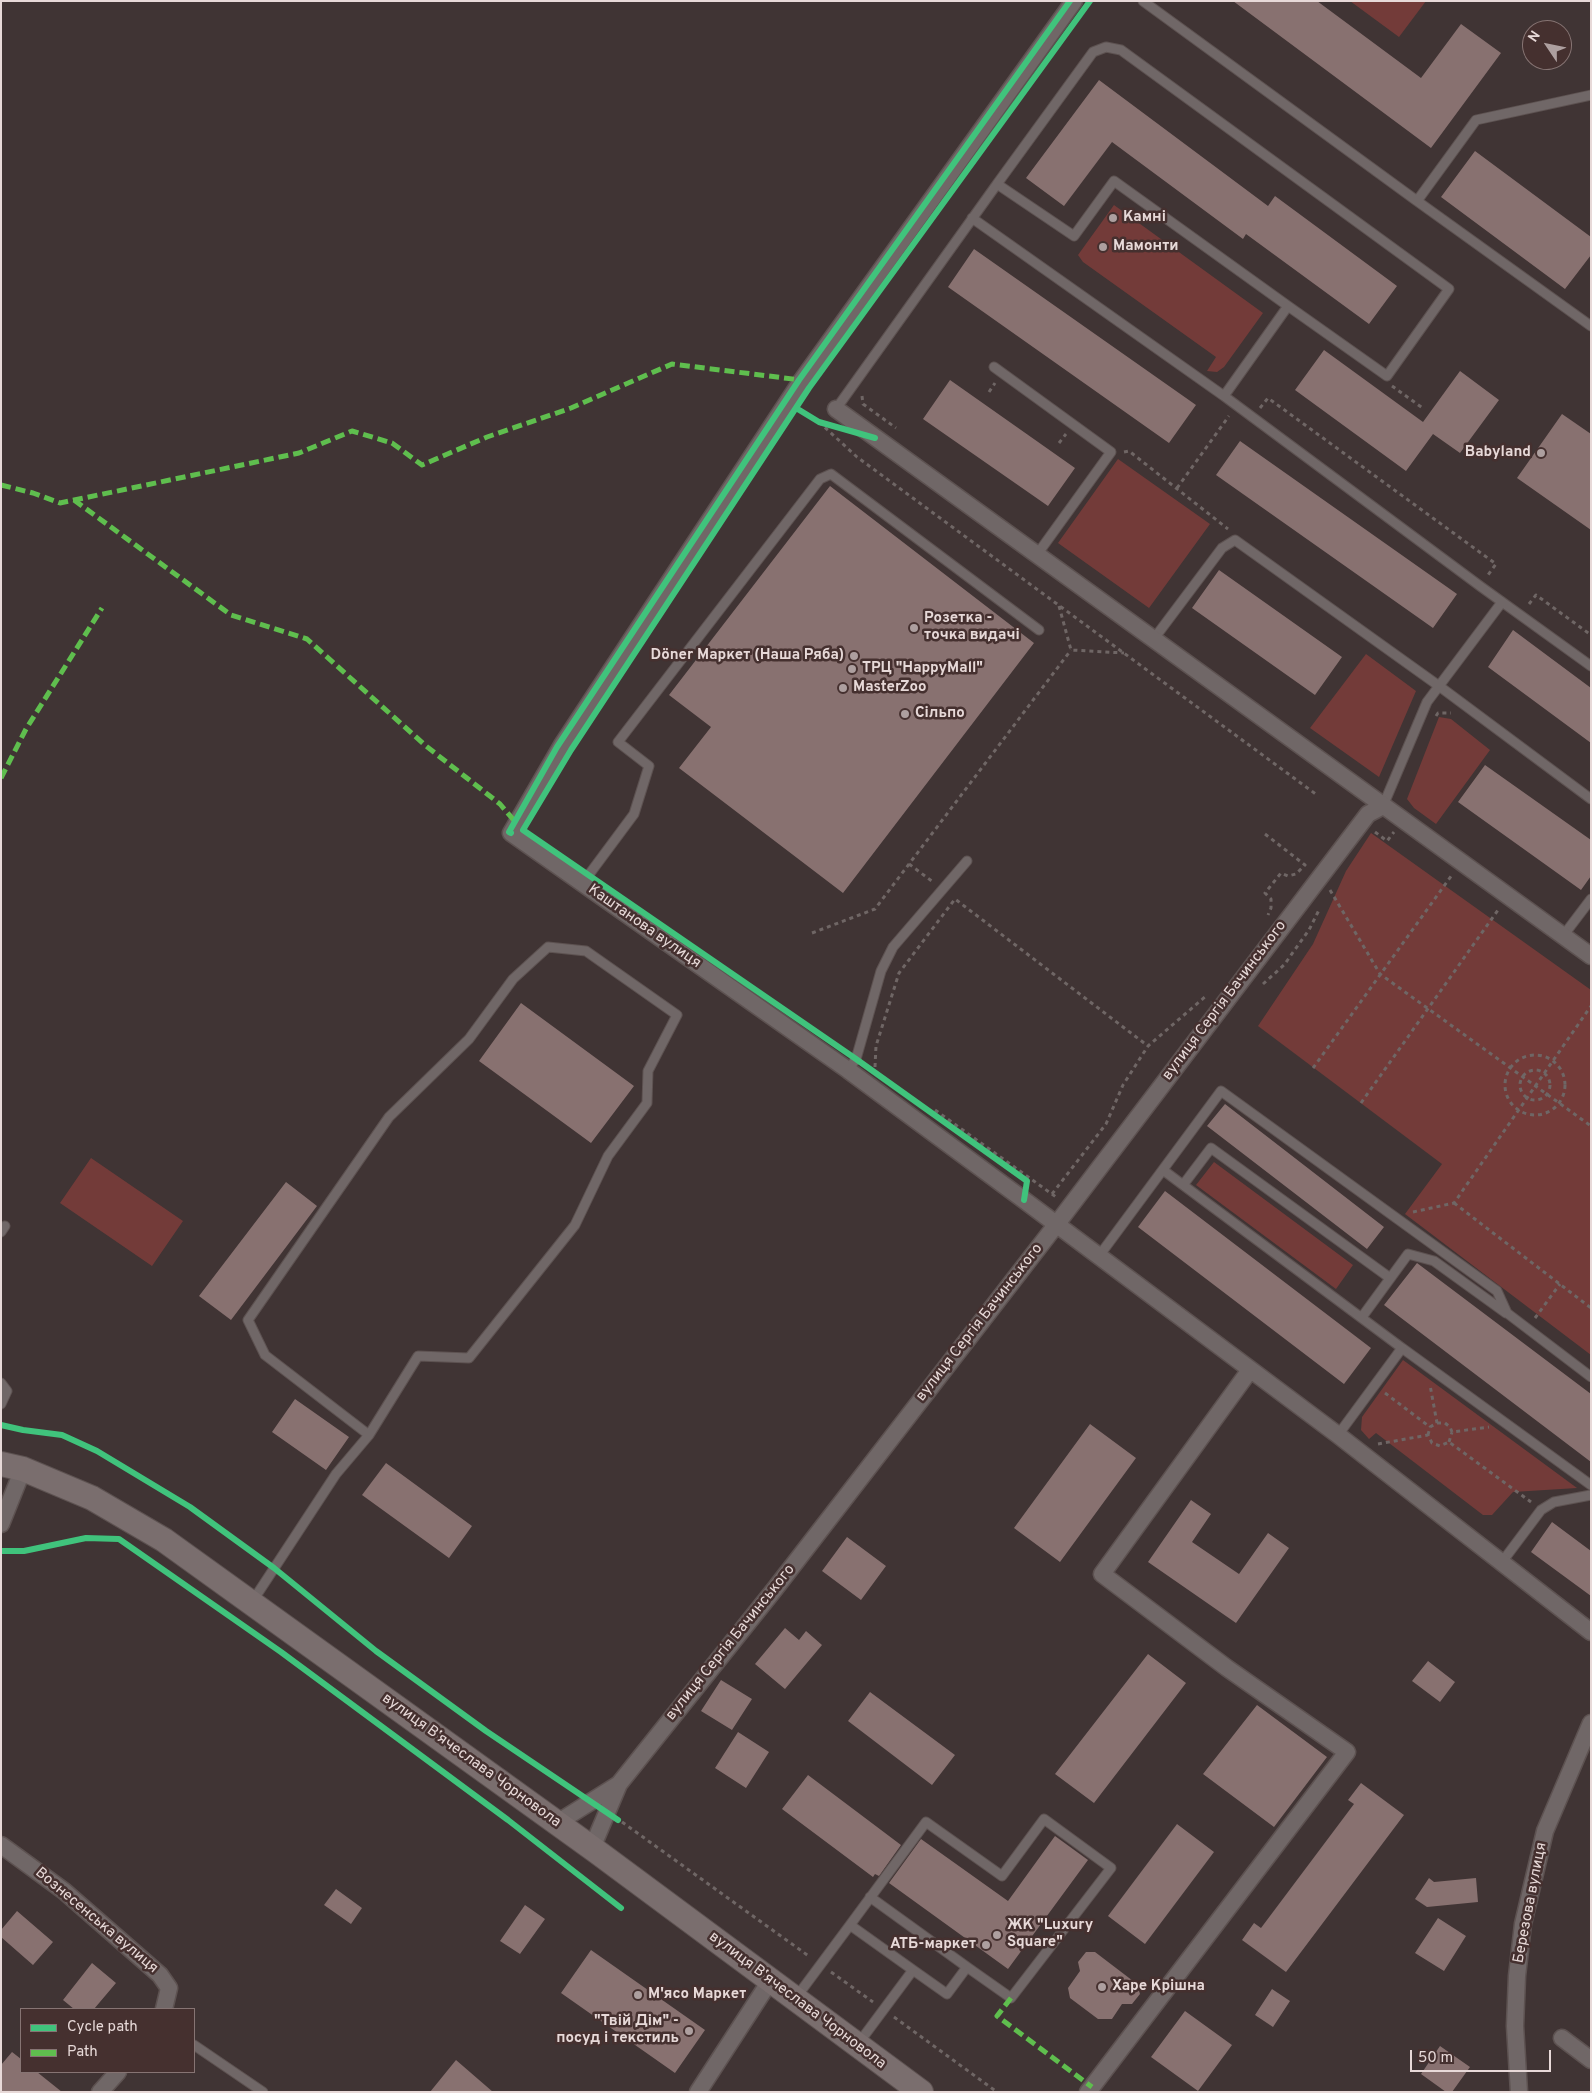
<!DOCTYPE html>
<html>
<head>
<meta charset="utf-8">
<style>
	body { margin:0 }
	#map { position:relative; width:1592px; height:2093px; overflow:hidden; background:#403434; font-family:Overpass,sans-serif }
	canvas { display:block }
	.frame { position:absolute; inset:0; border:2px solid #e7d9d8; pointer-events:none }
	.legend { position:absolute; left:20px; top:2008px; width:175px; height:65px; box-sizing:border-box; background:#45302f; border:1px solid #867473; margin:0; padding:6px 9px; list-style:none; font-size:15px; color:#e7d9d8 }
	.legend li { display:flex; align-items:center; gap:10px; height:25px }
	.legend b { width:25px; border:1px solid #867473 }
	.north { position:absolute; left:1522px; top:20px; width:50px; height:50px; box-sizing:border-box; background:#45302f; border:1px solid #867473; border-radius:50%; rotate:304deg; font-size:14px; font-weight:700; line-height:20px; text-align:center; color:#e7d9d8 }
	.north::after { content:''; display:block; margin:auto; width:18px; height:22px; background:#ad9f9f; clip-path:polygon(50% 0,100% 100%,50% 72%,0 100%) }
	.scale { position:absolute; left:1410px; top:2050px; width:141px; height:22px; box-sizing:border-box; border:2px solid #e7d9d8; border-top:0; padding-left:6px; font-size:15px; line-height:18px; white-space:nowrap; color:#e7d9d8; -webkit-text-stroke:4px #45302f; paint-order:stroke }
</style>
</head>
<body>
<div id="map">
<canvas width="1592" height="2093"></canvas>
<div class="frame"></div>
<ul class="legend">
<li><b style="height:6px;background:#40c37c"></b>Cycle path</li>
<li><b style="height:6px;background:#5fbe4e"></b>Path</li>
</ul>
<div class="north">N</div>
<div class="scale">50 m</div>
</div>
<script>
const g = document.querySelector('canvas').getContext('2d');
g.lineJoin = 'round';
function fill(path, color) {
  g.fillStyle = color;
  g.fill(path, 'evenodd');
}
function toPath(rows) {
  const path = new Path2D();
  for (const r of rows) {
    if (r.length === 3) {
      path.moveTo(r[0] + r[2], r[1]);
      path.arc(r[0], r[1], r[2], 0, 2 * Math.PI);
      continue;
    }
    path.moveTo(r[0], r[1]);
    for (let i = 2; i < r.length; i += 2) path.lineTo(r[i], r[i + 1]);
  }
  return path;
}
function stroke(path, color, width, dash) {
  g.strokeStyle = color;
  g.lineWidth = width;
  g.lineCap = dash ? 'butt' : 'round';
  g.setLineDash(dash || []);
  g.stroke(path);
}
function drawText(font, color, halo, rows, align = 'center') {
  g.font = font + ' Overpass,sans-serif';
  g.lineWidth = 5;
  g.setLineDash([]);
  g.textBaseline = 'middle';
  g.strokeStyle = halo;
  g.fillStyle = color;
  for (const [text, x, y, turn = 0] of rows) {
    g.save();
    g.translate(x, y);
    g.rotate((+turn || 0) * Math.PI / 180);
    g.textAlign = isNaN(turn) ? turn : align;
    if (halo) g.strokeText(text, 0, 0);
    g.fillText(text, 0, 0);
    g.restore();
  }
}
fill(toPath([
	[1350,1,1426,1,1399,37],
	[1114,205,1263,313,1224,367,1217,372,1207,371,1216,357,1083,262,1078,255],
	[1118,459,1210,524,1149,608,1058,543],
	[1366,654,1416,691,1379,777,1310,728],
	[1439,717,1451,719,1490,750,1436,824,1414,808,1407,799],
	[1371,833,1591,990,1591,1355,1405,1214,1442,1164,1258,1026,1313,944,1346,871],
	[91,1158,183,1221,152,1266,60,1203],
	[1214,1162,1353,1265,1336,1289,1196,1185],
	[1403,1360,1577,1488,1513,1492,1492,1515,1483,1515,1376,1433,1369,1439,1361,1430,1362,1417]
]), '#733b39');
fill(toPath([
	[1233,1,1317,1,1421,78,1461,24,1501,53,1431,148],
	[1099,80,1268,206,1275,196,1397,286,1369,324,1246,234,1243,239,1112,142,1064,206,1026,178],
	[1475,151,1591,237,1591,255,1565,289,1441,197],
	[974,249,1196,405,1169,443,948,287],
	[1324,350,1423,422,1460,371,1499,400,1460,453,1433,434,1406,471,1295,390],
	[950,380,1075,468,1048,506,923,419],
	[1562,414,1591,434,1591,530,1517,478],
	[1240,441,1457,594,1433,628,1216,475],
	[830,486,1034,643,843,893,679,768,711,727,669,695],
	[1219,570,1342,657,1315,695,1192,608],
	[1513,630,1591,688,1591,743,1488,667],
	[1485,765,1591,840,1591,876,1581,890,1458,802],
	[521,1003,634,1086,591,1143,479,1061],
	[1225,1104,1384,1227,1367,1249,1207,1126],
	[286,1182,317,1206,231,1320,199,1296],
	[1165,1191,1371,1348,1344,1384,1138,1227],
	[1417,1263,1591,1394,1591,1462,1384,1305],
	[295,1399,349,1437,326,1470,272,1432],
	[1090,1424,1136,1458,1060,1562,1014,1528],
	[386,1463,472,1526,449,1558,362,1495],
	[1191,1500,1211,1514,1192,1542,1239,1574,1268,1533,1289,1548,1236,1623,1148,1562],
	[1552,1522,1591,1551,1591,1596,1531,1552],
	[847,1537,886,1566,861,1600,822,1571],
	[785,1628,799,1640,806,1631,822,1645,785,1689,755,1664],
	[1148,1654,1186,1683,1094,1803,1055,1774],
	[1428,1661,1455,1682,1440,1702,1412,1681],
	[721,1680,752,1699,732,1730,701,1711],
	[870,1692,955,1755,932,1785,848,1721],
	[1257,1705,1327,1757,1274,1827,1203,1774],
	[738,1732,769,1752,746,1788,715,1768],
	[808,1775,901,1845,879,1876,875,1874,873,1877,782,1809],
	[1361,1783,1404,1815,1286,1972,1242,1940,1254,1923,1261,1928,1354,1804,1348,1800],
	[1177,1824,1214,1852,1145,1944,1108,1916],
	[1055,1836,1088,1860,1008,1969,889,1883,921,1839,1008,1901],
	[1429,1878,1434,1882,1476,1878,1478,1902,1427,1907,1415,1899],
	[336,1889,362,1908,351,1924,324,1905],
	[525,1905,545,1919,520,1954,500,1941],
	[17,1911,53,1942,33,1965,1,1937,1,1930],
	[1438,1918,1466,1936,1444,1971,1415,1953],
	[591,1950,705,2030,675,2073,561,1993],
	[1086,1952,1095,1952,1137,1984,1140,1994,1132,2004,1122,2004,1112,2019,1098,2019,1070,1998,1068,1988,1080,1971,1078,1962],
	[92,1963,116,1983,94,2009,74,2009,63,2000],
	[1272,1989,1290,2001,1273,2027,1255,2015],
	[1185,2011,1232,2045,1198,2091,1151,2057],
	[1440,2046,1470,2067,1452,2092,1446,2092,1421,2074],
	[12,2052,21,2059,21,2072,37,2072,62,2092,1,2092,1,2065],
	[456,2060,493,2092,430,2092]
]), '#887170');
const lane = toPath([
	[1143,1,1417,201],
	[1591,95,1476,120,1417,201,1591,326],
	[972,218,1224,396,1480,586,1591,666],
	[994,367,1111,452,1036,556],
	[1224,396,1288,306,1114,181,1074,236,997,184,1093,52,1106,47,1121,50,1449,289,1387,376,1288,306],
	[836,409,997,184],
	[1153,640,1222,548,1235,540,1439,686,1591,799],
	[1383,806,1427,702,1502,602],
	[582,884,634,814,649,766,618,742,820,479,831,474,1039,630],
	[1563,936,1591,899],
	[848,1070,856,1059,881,971,893,947,967,861],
	[1163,1170,1183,1185,1211,1148,1390,1278],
	[1183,1185,1402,1348],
	[1,1232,5,1226],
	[1099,1256,1221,1091,1497,1291,1507,1313,1591,1377],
	[1362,1317,1408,1254,1434,1261,1506,1313],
	[1,1383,7,1391,1,1404],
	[1338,1435,1402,1348,1591,1485],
	[1502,1562,1541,1510,1554,1502,1591,1495],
	[252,1602,336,1474,369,1435,265,1355,248,1320,389,1117,469,1039,513,979,548,947,586,951,677,1015,648,1071,647,1103,608,1156,575,1225,469,1358,418,1356,369,1435],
	[870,1897,967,1967,947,1994,913,1970],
	[795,1999,850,1925],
	[858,2044,913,1970,850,1925,926,1822,1002,1876,1044,1819,1111,1868,1011,1998,967,1967],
	[194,2045,263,2092]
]);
const street = toPath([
	[1074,1,802,380,562,745,511,833,848,1070,1024,1200,1338,1435,1591,1632],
	[836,409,1591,956],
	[1,1524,23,1469],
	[557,1823,619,1784,774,1590,1056,1225,1368,814,1383,806],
	[1,1845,64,1891,160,1975,169,1988,164,2009],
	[592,1848,619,1784],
	[1562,2038,1591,2060],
	[100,2092,118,2072],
	[698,2092,770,1981],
	[1088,2092,1347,1752,1227,1668,1102,1574,1250,1370],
	[1519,2092,1515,2026,1517,1976,1523,1924,1545,1831,1591,1723]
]);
const secondary = toPath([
	[1,1464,23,1469,92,1498,164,1540,596,1851,921,2092]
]);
stroke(lane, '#5d5251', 11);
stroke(street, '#5d5251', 19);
stroke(secondary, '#5d5251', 26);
stroke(toPath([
	[1392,386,1424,409],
	[989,392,995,383],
	[862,396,863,404,896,428],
	[1260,408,1268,398,1496,564,1488,575],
	[819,422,857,457,1317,795],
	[1059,443,1066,434],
	[1124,452,1129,451,1228,529],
	[1177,488,1229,416],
	[1529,604,1536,595,1591,635],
	[1059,606,1071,650,1124,653],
	[1436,716,1438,713,1451,713],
	[1375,832,1387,841,1394,832],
	[1265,834,1305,865,1296,874,1288,876,1281,873,1265,893,1271,899,1271,908,1268,915],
	[909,864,933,882],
	[1330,890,1380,974,1591,1126],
	[812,933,875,909,1071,650],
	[1263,984,1284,965,1309,930,1319,910],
	[1535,1085,30],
	[875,1067,876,1046,899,973,955,899,1148,1046],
	[1313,1068,1452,875],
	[1535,1085,15],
	[1361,1103,1498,910],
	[935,1110,1056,1197],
	[1052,1194,1106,1124,1123,1085,1148,1046,1206,996],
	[1454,1203,1591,1308],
	[1413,1212,1454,1203,1591,1006],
	[1535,1318,1560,1284],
	[1385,1393,1430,1427],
	[1437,1423,1445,1423,1450,1427,1452,1432,1489,1427],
	[1428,1435,1430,1427,1437,1423,1430,1385],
	[1449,1442,1452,1432],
	[1378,1444,1428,1435,1432,1443,1440,1446,1449,1442,1531,1502],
	[622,1822,810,1957],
	[831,1972,873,2002],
	[894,2017,997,2092]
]), '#6f6665', 3, [4, 4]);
stroke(lane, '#706767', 9);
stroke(street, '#706767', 16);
stroke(secondary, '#7a6e6e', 24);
stroke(toPath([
	[1,485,33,493,60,503,299,453,352,431,392,443,422,465,487,437,571,408,672,364,801,380],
	[74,500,231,615,307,639,426,746,500,804,517,824],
	[1,778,26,729,102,608],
	[1011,1998,997,2016,1092,2087]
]), '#5fbe4e', 5, [10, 5]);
stroke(toPath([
	[796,408,819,422,875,438],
	[511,833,509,832,557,747,799,380,1070,1],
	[1024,1200,1027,1181,856,1059,523,830,571,750,809,388,1090,1],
	[1,1425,23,1430,62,1435,97,1451,190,1507,274,1568,376,1651,486,1731,618,1820],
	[1,1551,24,1551,86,1538,119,1539,281,1652,508,1820,621,1908]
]), '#40c37c', 6);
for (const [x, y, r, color] of [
	[1113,218,5,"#ad9f9f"],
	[1103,247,5,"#ad9f9f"],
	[1541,453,5,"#ad9f9f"],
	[914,628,5,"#ad9f9f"],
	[854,656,5,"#ad9f9f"],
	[852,669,5,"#ad9f9f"],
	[843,688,5,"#ad9f9f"],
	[905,714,5,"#ad9f9f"],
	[997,1935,5,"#ad9f9f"],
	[986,1945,5,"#ad9f9f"],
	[1102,1987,5,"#ad9f9f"],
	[638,1995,5,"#ad9f9f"],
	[689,2031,5,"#ad9f9f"]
]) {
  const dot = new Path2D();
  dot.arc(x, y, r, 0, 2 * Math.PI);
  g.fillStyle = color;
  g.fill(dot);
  stroke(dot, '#45302f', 2);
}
drawText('bold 15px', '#e7d9d8', '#45302f', [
	["Камні",1123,218],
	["Мамонти",1113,247],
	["Babyland",1531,453,"right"],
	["Розетка -",924,619],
	["точка видачі",924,636],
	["Döner Maркет (Наша Ряба)",844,656,"right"],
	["ТРЦ \"HappyMall\"",862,669],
	["MasterZoo",853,688],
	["Сільпо",915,714],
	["ЖК \"Luxury",1007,1926],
	["Square\"",1007,1943],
	["АТБ-маркет",976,1945,"right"],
	["Харе Крішна",1112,1987],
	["М'ясо Маркет",648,1995],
	["\"Твій Дім\" -",679,2022,"right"],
	["посуд і текстиль",679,2039,"right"]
], 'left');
drawText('15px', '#e7d9d8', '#45302f', [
	["Каштанова вулиця",644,927,35],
	["вулиця Сергія Бачинського",1225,1001,-53],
	["вулиця Сергія Бачинського",980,1323,-52],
	["вулиця Сергія Бачинського",731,1643,-51],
	["вулиця Вʼячеслава Чорновола",471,1761,36],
	["Березова вулиця",1531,1903,-79],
	["Вознесенська вулиця",96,1921,40],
	["вулиця Вʼячеслава Чорновола",797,2001,37]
]);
</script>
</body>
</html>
